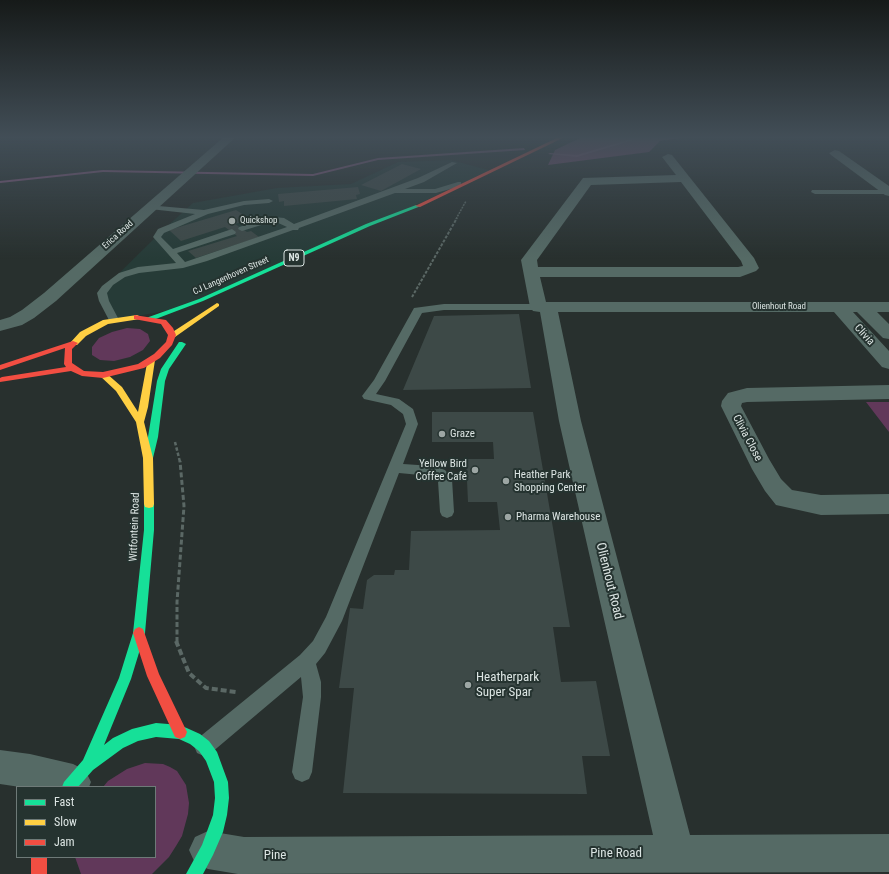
<!DOCTYPE html>
<html>
<head>
<meta charset="utf-8">
<style>
	body { margin:0 }
	#map { position:relative; width:889px; height:874px; overflow:hidden; background:#28302e; font-family:"Roboto Condensed",sans-serif }
	canvas { display:block }
	.legend { position:absolute; left:16px; top:786px; width:140px; height:72px; box-sizing:border-box; background:#253330; border:1px solid #6e7a78; margin:0; padding:5px 7px; list-style:none; font-size:12px; color:#dce5e3 }
	.legend li { display:flex; align-items:center; gap:8px; height:20px }
	.legend b { width:20px; border:1px solid #6e7a78 }
</style>
</head>
<body>
<div id="map">
<canvas width="889" height="874"></canvas>
<ul class="legend">
<li><b style="height:5px;background:#16e098"></b>Fast</li>
<li><b style="height:5px;background:#ffcf43"></b>Slow</li>
<li><b style="height:5px;background:#f24e42"></b>Jam</li>
</ul>
</div>
<script>
const g = document.querySelector('canvas').getContext('2d');
g.lineJoin = 'round';
function fill(path, color) {
  g.fillStyle = color;
  g.fill(path, 'evenodd');
}
function toPath(rows) {
  const path = new Path2D();
  for (const r of rows) {
    path.moveTo(r[0], r[1]);
    for (let i = 2; i < r.length; i += 2) path.lineTo(r[i], r[i + 1]);
  }
  return path;
}
function stroke(path, color, width, dash) {
  g.strokeStyle = color;
  g.lineWidth = width;
  g.lineCap = dash ? 'butt' : 'round';
  g.setLineDash(dash || []);
  g.stroke(path);
}
function drawText(font, color, halo, rows, align = 'center') {
  g.font = font + ' "Roboto Condensed",sans-serif';
  g.lineWidth = 4;
  g.setLineDash([]);
  g.textBaseline = 'middle';
  g.strokeStyle = halo;
  g.fillStyle = color;
  for (const [text, x, y, turn = 0] of rows) {
    g.save();
    g.translate(x, y);
    g.rotate((+turn || 0) * Math.PI / 180);
    g.textAlign = isNaN(turn) ? turn : align;
    if (halo) g.strokeText(text, 0, 0);
    g.fillText(text, 0, 0);
    g.restore();
  }
}
fill(toPath([
	[451,160,492,171,183,308,114,320,102,293,107,285,163,230,193,203,277,188,351,184,398,162]
]), '#263b37');
fill(toPath([
	[127,328,140,329,148,334,150,341,143,350,130,357,114,361,100,360,92,355,92,347,99,338,112,332],
	[866,402,889,402,889,432],
	[145,763,163,764,170,767,177,771,186,785,189,803,188,814,182,836,176,846,169,857,152,874,81,874,75,857,155,857,155,787,103,787,108,781,127,769]
]), '#61385a');
fill(toPath([
	[584,136,698,136,660,141,649,152,548,165,555,150]
]), '#76476d');
fill(toPath([
	[641,136,647,136,577,157,548,154,550,153,577,155,641,136],
	[524,148,525,150,378,160,313,176,103,172,0,183,0,181,103,170,313,174,378,158,524,148]
]), '#895780');
fill(toPath([
	[402,164,421,169,381,191,361,185],
	[358,187,360,194,356,195,357,199,284,206,284,201,279,202,278,194],
	[236,210,250,219,235,224,247,232,251,231,259,237,196,258,188,251,237,236,225,227,181,241,169,230],
	[519,314,531,388,403,390,434,316],
	[432,412,533,412,570,627,553,627,561,682,596,681,610,756,582,756,587,794,343,793,354,688,339,688,350,608,363,609,367,580,374,575,394,575,395,570,409,570,411,531,500,530,497,502,468,502,466,459,494,459,493,442,432,442]
]), '#3d4947');
stroke(toPath([
	[456,219,466,201]
]), '#5b6865', 1.5, [2, 1]);
stroke(toPath([
	[412,297,457,218]
]), '#5b6865', 2, [3, 1.5]);
stroke(toPath([
	[175,442,180,462]
]), '#5b6865', 2.5, [3.5, 2]);
stroke(toPath([
	[177,642,177,602,184,506,180,461]
]), '#5b6865', 3, [5, 2.5]);
stroke(toPath([
	[176,641,189,673,206,688,236,692]
]), '#5b6865', 4, [6, 3]);
fill(toPath([
	[452,162,457,163,424,182,405,189,435,189,458,182,461,182,461,186,436,193,395,193,299,228,298,230,293,230,207,261,183,268,139,273,125,277,113,285,107,293,109,301,119,320,118,322,110,322,99,301,97,293,102,286,119,273,138,267,176,263,153,237,158,229,195,214,150,209,147,209,147,205,204,210,244,201,269,199,273,201,269,203,244,205,208,214,164,233,161,237,173,249,229,230,232,229,236,232,235,234,177,253,185,262,287,227,274,221,242,231,238,229,239,227,274,217,284,218,294,224,418,178,452,162],
	[812,190,888,190,889,194,815,194,811,192,812,190],
	[444,304,539,304,544,307,539,310,444,310,422,313,385,381,376,394,399,399,413,409,418,424,403,464,433,466,445,470,452,479,454,512,452,516,447,518,442,516,440,512,438,481,435,478,431,476,399,473,342,621,325,653,316,664,321,682,321,697,312,772,309,779,302,782,295,779,292,772,303,697,301,677,211,753,204,756,197,753,194,746,197,739,300,655,313,641,326,617,406,424,403,414,391,405,364,399,362,396,374,380,414,308,444,304]
]), '#556a65');
fill(toPath([
	[225,136,237,136,56,301,34,318,22,325,0,331,0,320,10,317,22,310,44,293,225,136],
	[835,150,839,151,889,186,889,196,885,195,831,155,829,153,835,150],
	[668,154,672,155,754,258,759,268,756,271,740,277,540,277,546,302,889,302,889,312,877,312,889,324,889,339,883,338,857,312,853,312,889,351,889,369,882,367,834,312,558,312,581,421,690,835,889,834,889,872,238,874,208,869,195,863,189,850,195,837,208,831,244,837,653,835,559,421,540,312,533,311,530,307,521,260,583,178,676,175,662,157,668,154],
	[681,182,741,261,743,266,738,267,538,267,537,260,591,185,681,182],
	[889,385,889,399,747,402,742,403,741,406,769,459,781,479,792,490,821,495,889,494,889,514,821,515,776,505,765,491,752,469,721,406,722,401,728,393,747,388,889,385],
	[0,750,30,754,73,764,85,770,91,782,89,787,20,787,0,784,0,750]
]), '#556a65');
fill(toPath([
	[416,205,421,206,370,226,203,301,153,320,150,320,146,318,199,299,366,224,416,205],
	[179,342,182,342,186,344,169,369,165,381,158,437,153,458,151,460,148,461,145,460,143,458,148,437,157,381,161,369,179,342],
	[149,500,153,501,154,504,154,530,145,633,131,679,104,745,113,738,132,729,156,723,180,725,200,734,209,741,217,752,228,782,229,798,227,815,223,832,213,855,203,874,186,874,202,845,213,815,215,798,214,782,206,761,199,751,190,744,179,739,156,737,138,741,123,748,93,770,78,787,62,787,64,782,83,760,119,678,133,633,144,530,144,504,145,501,149,500]
]), '#16e098');
fill(toPath([
	[217,303,219,304,219,306,175,337,172,337,168,335,217,303],
	[137,315,141,317,140,319,108,324,86,336,77,345,74,345,70,343,80,332,103,320,137,315],
	[148,358,154,358,155,360,148,407,144,422,153,458,154,504,153,507,149,508,145,507,144,504,143,458,136,422,116,391,99,375,100,373,106,373,122,387,138,412,148,358]
]), '#ffcf43');
fill(toPath([
	[561,136,567,136,420,207,415,206,561,136],
	[134,315,166,320,173,328,176,335,172,345,160,358,144,368,103,378,82,376,71,371,0,382,0,378,2,377,66,367,64,364,65,348,0,370,0,365,73,341,78,343,72,349,72,363,84,371,103,372,138,364,154,354,166,342,168,335,161,324,134,319,134,315],
	[139,627,143,629,159,674,187,732,185,737,180,739,175,737,147,676,133,633,135,629,139,627],
	[31,857,47,857,47,874,31,874,31,857]
]), '#f24e42');
const sky = g.createLinearGradient(0, 0, 0, 259);
sky.addColorStop(0, '#161a19');
sky.addColorStop(0.53, '#424e57');
sky.addColorStop(1, '#424e5700');
g.fillStyle = sky;
g.fillRect(0, 0, 889, 259);
for (const [x, y, r, color] of [
	[232,221,4,"#9da6a4"],
	[442,434,4,"#9da6a4"],
	[475,470,4,"#9da6a4"],
	[506,481,4,"#9da6a4"],
	[508,517,4,"#9da6a4"],
	[468,685,4,"#9da6a4"]
]) {
  const dot = new Path2D();
  dot.arc(x, y, r, 0, 2 * Math.PI);
  g.fillStyle = color;
  g.fill(dot);
  stroke(dot, '#253330', 1.5);
}
drawText('9px', '#dce5e3', '#253330', [
	["Quickshop",240,221]
], 'left');
drawText('9px', '#dce5e3', '#253330', [
	["Erica Road",118,235,-42],
	["CJ Langenhoven Street",231,276,-24],
	["Olienhout Road",779,307]
]);
for (const [x, y, w] of [
	[294,258,20]
]) {
  const box = new Path2D();
  box.roundRect(x - w / 2, y - 8, w, 16, 3);
  g.fillStyle = '#253330';
  g.fill(box);
  stroke(box, '#dce5e3', 1);
}
drawText('bold 10px', '#dce5e3', null, [
	["N9",294,258]
]);
drawText('11px', '#dce5e3', '#253330', [
	["Clivia",864,335,48],
	["Clivia Close",747,438,62],
	["Witfontein Road",135,527,-88]
]);
drawText('11px', '#dce5e3', '#253330', [
	["Graze",450,434],
	["Yellow Bird",467,464,"right"],
	["Coffee Café",467,477,"right"],
	["Heather Park",514,475],
	["Shopping Center",514,488],
	["Pharma Warehouse",516,517]
], 'left');
drawText('13px', '#dce5e3', '#253330', [
	["Olienhout Road",609,581,76],
	["Pine Road",616,854],
	["Pine",275,856]
]);
drawText('13px', '#dce5e3', '#253330', [
	["Heatherpark",476,678],
	["Super Spar",476,693]
], 'left');
</script>
</body>
</html>
